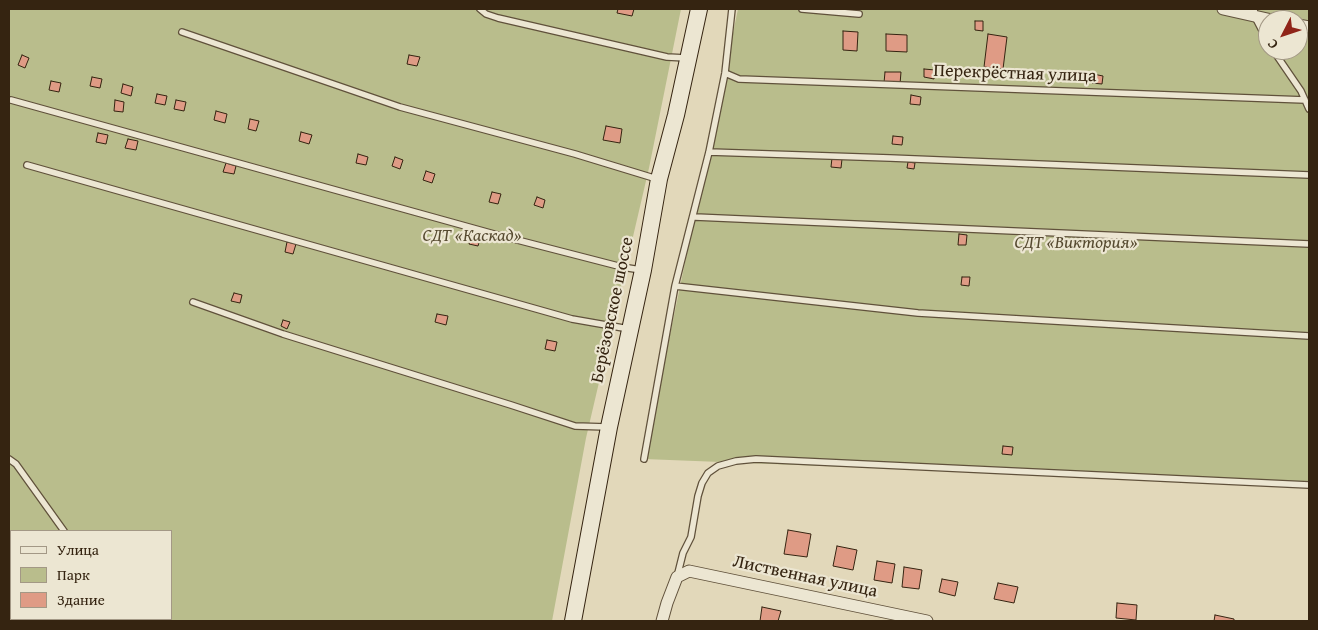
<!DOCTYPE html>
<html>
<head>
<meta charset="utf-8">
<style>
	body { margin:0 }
	#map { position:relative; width:1318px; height:630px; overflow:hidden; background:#e2d8ba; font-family:"Gentium Book Plus",serif }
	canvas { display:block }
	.frame { position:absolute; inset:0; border:10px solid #352411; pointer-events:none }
	.legend { position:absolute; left:10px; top:530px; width:162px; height:90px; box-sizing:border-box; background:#ece6d2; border:1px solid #a39885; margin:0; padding:6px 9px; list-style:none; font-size:15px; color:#352411 }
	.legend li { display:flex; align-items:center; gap:10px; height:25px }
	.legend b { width:25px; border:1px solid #a39885 }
	.north { position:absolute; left:1258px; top:10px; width:50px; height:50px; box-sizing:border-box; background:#ece6d2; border:1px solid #a39885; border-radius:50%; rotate:229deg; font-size:14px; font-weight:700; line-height:20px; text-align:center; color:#352411 }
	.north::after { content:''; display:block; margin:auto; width:18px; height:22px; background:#8f2418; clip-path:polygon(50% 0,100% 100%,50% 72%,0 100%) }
</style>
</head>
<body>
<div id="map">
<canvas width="1318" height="630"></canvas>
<div class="frame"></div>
<ul class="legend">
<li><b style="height:6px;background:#ece6d2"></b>Улица</li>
<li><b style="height:14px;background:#b9bd8c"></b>Парк</li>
<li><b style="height:14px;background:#df9b85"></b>Здание</li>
</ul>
<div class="north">С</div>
</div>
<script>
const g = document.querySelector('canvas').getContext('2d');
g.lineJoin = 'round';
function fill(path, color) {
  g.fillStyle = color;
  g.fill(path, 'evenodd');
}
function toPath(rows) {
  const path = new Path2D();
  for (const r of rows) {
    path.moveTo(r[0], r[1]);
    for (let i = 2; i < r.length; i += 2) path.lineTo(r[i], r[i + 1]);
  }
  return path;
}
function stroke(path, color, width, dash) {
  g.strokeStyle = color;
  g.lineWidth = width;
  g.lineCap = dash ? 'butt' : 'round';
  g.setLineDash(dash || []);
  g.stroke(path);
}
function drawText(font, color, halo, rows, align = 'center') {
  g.font = font + ' "Gentium Book Plus",serif';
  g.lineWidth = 4.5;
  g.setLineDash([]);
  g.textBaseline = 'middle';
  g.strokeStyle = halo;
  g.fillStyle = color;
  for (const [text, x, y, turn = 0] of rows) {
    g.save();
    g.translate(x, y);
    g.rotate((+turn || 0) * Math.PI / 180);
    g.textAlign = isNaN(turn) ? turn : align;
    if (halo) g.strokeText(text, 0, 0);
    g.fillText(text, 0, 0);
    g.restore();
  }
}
fill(toPath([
	[9,9,681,9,649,168,586,438,552,621,9,621],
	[11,531,171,531,171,619,11,619],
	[738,9,1309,9,1309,485,644,459],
	[1268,20,1298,20,1298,50,1268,50]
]), '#b9bd8c');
const building = toPath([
	[618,9,634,9,632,16,617,13,618,9],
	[975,21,983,21,983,31,975,30,975,21],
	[843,31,858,32,857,51,843,50,843,31],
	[886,34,907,35,907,52,886,51,886,34],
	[988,34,1007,37,1003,69,984,67,988,34],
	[22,55,29,58,25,68,18,65,22,55],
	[409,55,420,57,417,66,407,64,409,55],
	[924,69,935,70,934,79,924,77,924,69],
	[885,72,901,72,900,84,884,83,885,72],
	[1093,74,1103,76,1102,84,1092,83,1093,74],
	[92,77,102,79,100,88,90,86,92,77],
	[51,81,61,83,59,92,49,90,51,81],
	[123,84,133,87,131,96,121,93,123,84],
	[157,94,167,96,165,105,155,103,157,94],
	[911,95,921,97,920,105,910,104,911,95],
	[115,100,124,102,123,112,114,111,115,100],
	[176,100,186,102,184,111,174,109,176,100],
	[216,111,227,114,225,123,214,120,216,111],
	[250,119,259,121,256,131,248,129,250,119],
	[606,126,622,129,620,143,603,140,606,126],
	[301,132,312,135,309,144,299,141,301,132],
	[98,133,108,135,106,144,96,142,98,133],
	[893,136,903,137,902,145,892,144,893,136],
	[128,139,138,141,136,150,125,148,128,139],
	[358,154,368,157,366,165,356,163,358,154],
	[395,157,403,160,400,169,392,166,395,157],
	[832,158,842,159,841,168,831,167,832,158],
	[908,162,915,163,914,169,907,168,908,162],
	[226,163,236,166,234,174,223,172,226,163],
	[426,171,435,174,432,183,423,180,426,171],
	[492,192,501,194,498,204,489,202,492,192],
	[537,197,545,200,543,208,534,205,537,197],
	[472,234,481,236,478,246,469,244,472,234],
	[959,234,967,235,966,245,958,245,959,234],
	[287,242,296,244,293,254,285,252,287,242],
	[962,277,970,277,969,286,961,285,962,277],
	[234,293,242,295,240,303,231,301,234,293],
	[437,314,448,316,446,325,435,322,437,314],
	[283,320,290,322,287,329,281,326,283,320],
	[547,340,557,342,555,351,545,349,547,340],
	[1003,446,1013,447,1012,455,1002,454,1003,446],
	[788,530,811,534,807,557,784,554,788,530],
	[837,546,857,550,853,570,833,566,837,546],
	[877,561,895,564,892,583,874,580,877,561],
	[904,567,922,570,919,589,902,587,904,567],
	[942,579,958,582,955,596,939,592,942,579],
	[998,583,1018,587,1014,603,994,599,998,583],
	[1117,603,1137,605,1136,620,1116,618,1117,603],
	[762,607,781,611,778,621,760,621,762,607],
	[1215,615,1234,619,1234,621,1214,621,1215,615]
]);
fill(building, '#df9b85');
stroke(building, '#352411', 1);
const lane = toPath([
	[480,9,486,14,498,18,667,57,686,58],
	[802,9,859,14],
	[1254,9,1255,17,1268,42],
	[182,32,400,107,575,154,657,179],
	[1273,50,1301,91,1309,109],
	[725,73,739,79,1305,100],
	[11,100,494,234,622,267,641,270],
	[709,152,890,158,1309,175],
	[27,165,572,319,629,329],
	[695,217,1309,244],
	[675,286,918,313,1309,336],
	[193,302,283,334,511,405,575,426,607,427],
	[9,459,16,464,64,531],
	[644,459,675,286,709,152,725,73,732,9],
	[9,556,11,557],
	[677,577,683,553,691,537,698,496,702,483,708,473,718,466,736,461,756,459,1309,485],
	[150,619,153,621]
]);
const street = toPath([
	[1223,9,1272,20],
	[1298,25,1309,27],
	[662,621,667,603,677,577,689,571,927,621]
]);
const secondary = toPath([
	[573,621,609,427,643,270,659,179,676,115,699,9]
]);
stroke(lane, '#60513b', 8);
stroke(street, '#60513b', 13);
stroke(secondary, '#352411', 18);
stroke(lane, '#ece6d2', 5.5);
stroke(street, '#ece6d2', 11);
stroke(secondary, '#ece6d2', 16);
drawText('18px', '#352411', '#ece6d2', [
	["Перекрёстная улица",1015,74,2],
	["Берёзовское шоссе",613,310,-78],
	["Лиственная улица",805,577,12]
]);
drawText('italic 18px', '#564a30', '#ece6d2', [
	["СДТ «Каскад»",472,236],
	["СДТ «Виктория»",1076,243]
]);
</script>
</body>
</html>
